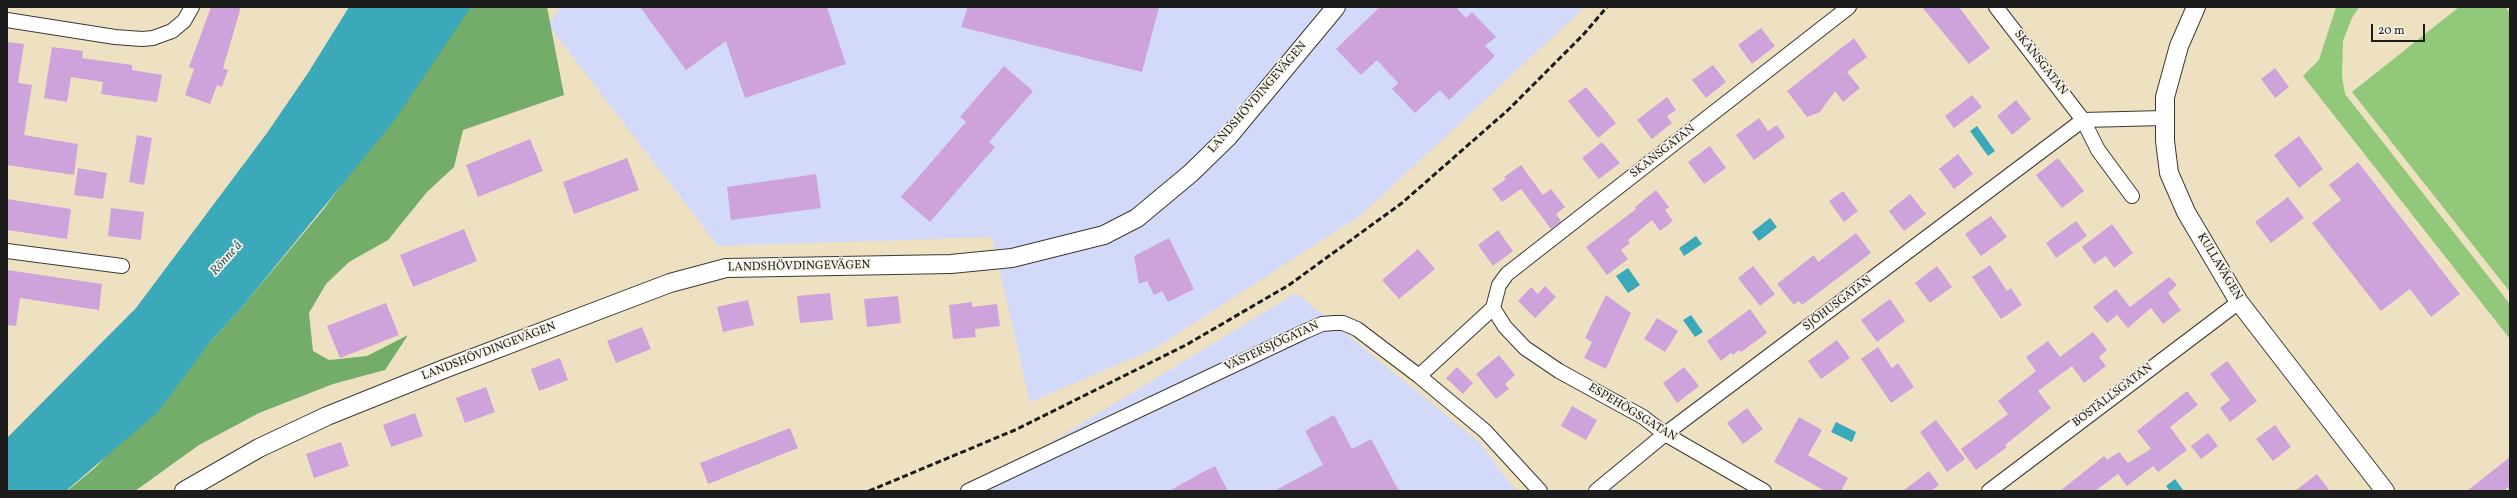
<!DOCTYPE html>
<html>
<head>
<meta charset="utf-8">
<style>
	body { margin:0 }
	#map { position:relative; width:2517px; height:498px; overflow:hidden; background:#eee1c2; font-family:Vollkorn,serif }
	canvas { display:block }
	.frame { position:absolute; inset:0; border:8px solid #1c1c1c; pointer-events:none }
	.scale { position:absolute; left:2371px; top:24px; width:54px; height:18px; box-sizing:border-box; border:2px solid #1c1c1c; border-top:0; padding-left:5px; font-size:12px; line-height:14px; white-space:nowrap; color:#1c1c1c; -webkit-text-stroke:3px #f7f3e8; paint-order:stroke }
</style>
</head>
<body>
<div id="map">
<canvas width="2517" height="498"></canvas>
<div class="frame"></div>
<div class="scale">20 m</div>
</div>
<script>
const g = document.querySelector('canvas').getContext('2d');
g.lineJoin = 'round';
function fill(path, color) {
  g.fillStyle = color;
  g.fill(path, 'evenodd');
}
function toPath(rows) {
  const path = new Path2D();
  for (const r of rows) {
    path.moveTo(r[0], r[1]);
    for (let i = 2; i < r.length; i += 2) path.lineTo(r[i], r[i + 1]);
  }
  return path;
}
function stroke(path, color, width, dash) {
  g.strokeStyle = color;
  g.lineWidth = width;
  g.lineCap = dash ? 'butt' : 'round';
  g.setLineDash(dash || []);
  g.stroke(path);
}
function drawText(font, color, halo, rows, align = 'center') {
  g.font = font + ' Vollkorn,serif';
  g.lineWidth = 3.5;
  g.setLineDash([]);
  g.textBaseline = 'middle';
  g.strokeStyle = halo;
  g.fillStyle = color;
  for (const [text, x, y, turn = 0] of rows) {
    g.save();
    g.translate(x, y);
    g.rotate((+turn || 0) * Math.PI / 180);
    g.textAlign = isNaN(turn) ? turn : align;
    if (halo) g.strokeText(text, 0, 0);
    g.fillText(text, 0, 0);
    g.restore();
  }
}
fill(toPath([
	[561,7,1585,7,1361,215,1154,349,1030,402,992,237,718,246,548,25],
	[1296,293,1479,442,1516,491,971,491]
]), '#d3d9f9');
fill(toPath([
	[2336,7,2359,7,2352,18,2343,41,2342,77,2345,94,2510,304,2510,339,2303,76,2319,60],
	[2459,7,2505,7,2510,13,2510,292,2352,92]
]), '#91c87a');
fill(toPath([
	[471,7,547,7,564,95,463,130,454,167,427,192,388,240,349,262,326,284,309,313,313,351,329,360,367,356,408,335,385,370,333,384,259,413,199,445,135,491,67,491,96,467,242,307,323,210]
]), '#74ac6a');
fill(toPath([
	[349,7,471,7,394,121,242,307,210,342,158,412,66,491,7,491,7,438,136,308,267,133,308,73],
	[1977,126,1995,151,1988,156,1970,131],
	[1770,218,1777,227,1759,241,1752,232],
	[1696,236,1702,244,1684,256,1679,248],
	[1628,268,1640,285,1628,293,1616,276],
	[1691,315,1703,332,1695,337,1683,320],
	[1836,422,1856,432,1852,442,1831,432],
	[2175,479,2184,491,2170,491,2166,486]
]), '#3ba9ba');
fill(toPath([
	[211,7,241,7,223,68,228,70,222,87,217,85,210,104,185,95,194,69,189,67],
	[640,7,827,7,846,64,745,98,726,41,686,70],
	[968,7,1159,7,1142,72,961,27],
	[1380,7,1456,7,1466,18,1472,12,1496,37,1485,46,1495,56,1449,100,1440,90,1415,113,1392,89,1398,83,1377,60,1361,75,1336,49],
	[1922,7,1959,7,1990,48,1969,64],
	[1761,28,1775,46,1752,64,1738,45],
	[1854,38,1867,57,1847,72,1860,88,1843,102,1835,91,1820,112,1807,117,1787,91],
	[7,42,24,44,18,83,32,85,24,135,78,144,74,175,7,165],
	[52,47,83,51,82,58,132,65,132,70,162,75,157,102,101,94,103,82,71,77,67,102,44,98],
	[1713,65,1726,82,1706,98,1692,80],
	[1004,66,1033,91,989,142,995,147,930,222,901,197,966,122,960,117],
	[2275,68,2289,87,2275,98,2261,79],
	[1586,87,1616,123,1598,138,1568,101],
	[1972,95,1982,107,1954,128,1945,116],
	[1667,97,1676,110,1667,116,1672,123,1652,139,1637,120],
	[2016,100,2031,119,2012,135,1997,116],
	[1759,118,1768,131,1777,125,1785,137,1754,160,1736,135],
	[137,135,152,138,144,185,129,182],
	[2299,136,2323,169,2299,188,2274,155],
	[530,139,543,171,478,197,466,165],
	[1602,142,1620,163,1599,179,1582,158],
	[1710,146,1726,168,1704,184,1688,162],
	[1958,154,1973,174,1954,189,1939,169],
	[627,158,639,190,574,214,563,182],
	[2058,158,2084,191,2062,208,2036,175],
	[2358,162,2460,294,2431,317,2410,289,2381,311,2312,223,2341,200,2329,185],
	[1521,165,1543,195,1551,189,1565,207,1556,214,1561,221,1551,229,1521,189,1502,202,1492,189,1506,179,1504,177],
	[78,168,107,173,103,199,74,195],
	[816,174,821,208,731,220,727,187],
	[1656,190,1669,207,1665,210,1673,221,1660,231,1652,220,1628,240,1630,243,1621,250,1628,259,1607,275,1586,247,1636,209,1635,207],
	[1843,191,1858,211,1844,222,1829,201],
	[1910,194,1926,214,1904,231,1889,211],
	[2288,197,2304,218,2271,243,2255,222],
	[7,199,71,209,67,239,7,230],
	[111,208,144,212,141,240,108,236],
	[1991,216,2007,237,1981,256,1965,234],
	[2076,221,2087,236,2056,258,2046,243],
	[2112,224,2133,253,2114,268,2106,256,2094,264,2082,247],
	[464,229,477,261,413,287,400,255],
	[1498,230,1513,251,1493,266,1478,245],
	[1856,233,1871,253,1802,305,1799,301,1794,305,1777,284,1814,255,1818,262],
	[1169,238,1194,289,1168,302,1162,291,1154,295,1147,281,1139,284,1134,256],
	[1418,249,1435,269,1399,299,1382,280],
	[1990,265,2007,291,2011,288,2022,305,2001,319,1972,277],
	[1753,266,1775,294,1760,306,1738,278],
	[1937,266,1952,287,1930,303,1915,283],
	[7,270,102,284,99,310,20,298,16,326,7,325],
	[2169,277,2177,285,2168,293,2181,310,2163,324,2151,308,2128,328,2117,315,2107,323,2093,307,2116,289,2130,307],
	[1545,286,1556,297,1535,318,1518,301,1531,287,1538,294],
	[830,293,833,320,800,323,797,296],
	[1606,295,1631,313,1606,369,1584,358,1592,342,1585,338],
	[898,296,901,323,867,327,864,299],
	[1890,299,1905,321,1877,342,1861,320],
	[748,300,754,325,723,332,717,307],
	[972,302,972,307,997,304,1000,326,975,329,976,337,953,339,949,305],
	[386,303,399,335,340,358,327,326],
	[1750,309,1767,333,1741,352,1739,350,1733,355,1731,353,1721,361,1707,341],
	[1657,318,1678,331,1665,352,1644,339],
	[642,327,651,349,616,363,607,341],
	[2093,332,2107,350,2099,357,2106,366,2084,383,2072,366,2038,391,2051,408,2005,445,2007,447,1976,470,1961,449,2008,414,1998,401,2036,371,2026,357,2048,341,2060,357],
	[1837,340,1850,358,1821,379,1808,361],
	[1878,347,1892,368,1898,363,1914,387,1891,403,1861,359],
	[1499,355,1515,375,1505,384,1509,389,1496,399,1476,374],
	[560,358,568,380,539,391,531,369],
	[2227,361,2257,401,2230,422,2220,408,2230,400,2210,374],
	[1457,367,1473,383,1463,394,1446,378],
	[1684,367,1699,386,1677,403,1663,383],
	[486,387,495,412,465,423,456,398],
	[2187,391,2198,405,2170,427,2187,450,2158,472,2153,466,2127,486,2118,474,2095,491,2060,491,2104,456,2107,460,2119,452,2128,463,2151,449,2137,431],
	[1572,406,1597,420,1586,440,1561,426],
	[1747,408,1763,429,1743,444,1727,423],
	[415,413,423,436,391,447,383,425],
	[1334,415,1352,449,1371,439,1399,491,1274,491,1323,465,1305,431],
	[1799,417,1822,430,1808,455,1848,478,1841,491,1825,491,1774,462],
	[1936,420,1965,459,1947,472,1920,432],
	[2275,425,2291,447,2273,461,2256,439],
	[790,428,798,448,708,484,700,463],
	[2208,433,2218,446,2201,459,2191,446],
	[341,442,349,466,314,478,306,454],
	[2510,457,2510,486,2504,491,2467,491],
	[1215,466,1228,491,1169,491,1203,472],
	[1929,471,1939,485,1931,491,1903,491],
	[2317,474,2330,491,2295,491]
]), '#cea3dc');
const minor = toPath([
	[1996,7,2083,120,2164,118],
	[7,20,115,37,142,39,153,38,172,31,184,21,192,7],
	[7,251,122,266],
	[1493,308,1499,285,1507,274,1849,7],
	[1493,308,1505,327,1525,348,1559,371,1643,417,1665,434,1764,491],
	[1419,376,1493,308],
	[968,491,1306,331,1322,324,1334,323,1343,323,1357,329,1419,376,1485,431,1540,491],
	[1596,491,1665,434,2083,120,2098,150,2132,196],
	[1989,491,2239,302]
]);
const tertiary = toPath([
	[2196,7,2179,46,2165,97,2165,141,2169,173,2186,212,2239,302,2385,491],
	[184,491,259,448,327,416,444,369,670,283,726,268,951,264,1012,258,1104,235,1137,218,1191,173,1228,137,1336,7]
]);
stroke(minor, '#3c3a35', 16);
stroke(tertiary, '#3c3a35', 20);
stroke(minor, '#fff', 14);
stroke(tertiary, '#fff', 18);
stroke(toPath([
	[869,491,1015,430,1186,345,1289,285,1402,203,1508,110,1583,35,1607,7]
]), '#1c1c1c', 3, [6, 3]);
drawText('12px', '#1c1c1c', '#f7f3e8', [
	["SKANSGATAN",2040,63,52],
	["LANDSHÖVDINGEVÄGEN",1258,98,-49],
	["SKANSGATAN",1663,152,-38],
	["LANDSHÖVDINGEVÄGEN",799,267,-1],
	["KULLAVÄGEN",2219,267,59],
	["SJÖHUSGATAN",1838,304,-37],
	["VÄSTERSJÖGATAN",1272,347,-25],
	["LANDSHÖVDINGEVÄGEN",489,352,-21],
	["BOSTÄLLSGATAN",2113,396,-37],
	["ESPEHÖGSGATAN",1632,413,31]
]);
drawText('italic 13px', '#2a5b63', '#f7f3e8', [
	["Rönne å",227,259,-48]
]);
</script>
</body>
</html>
